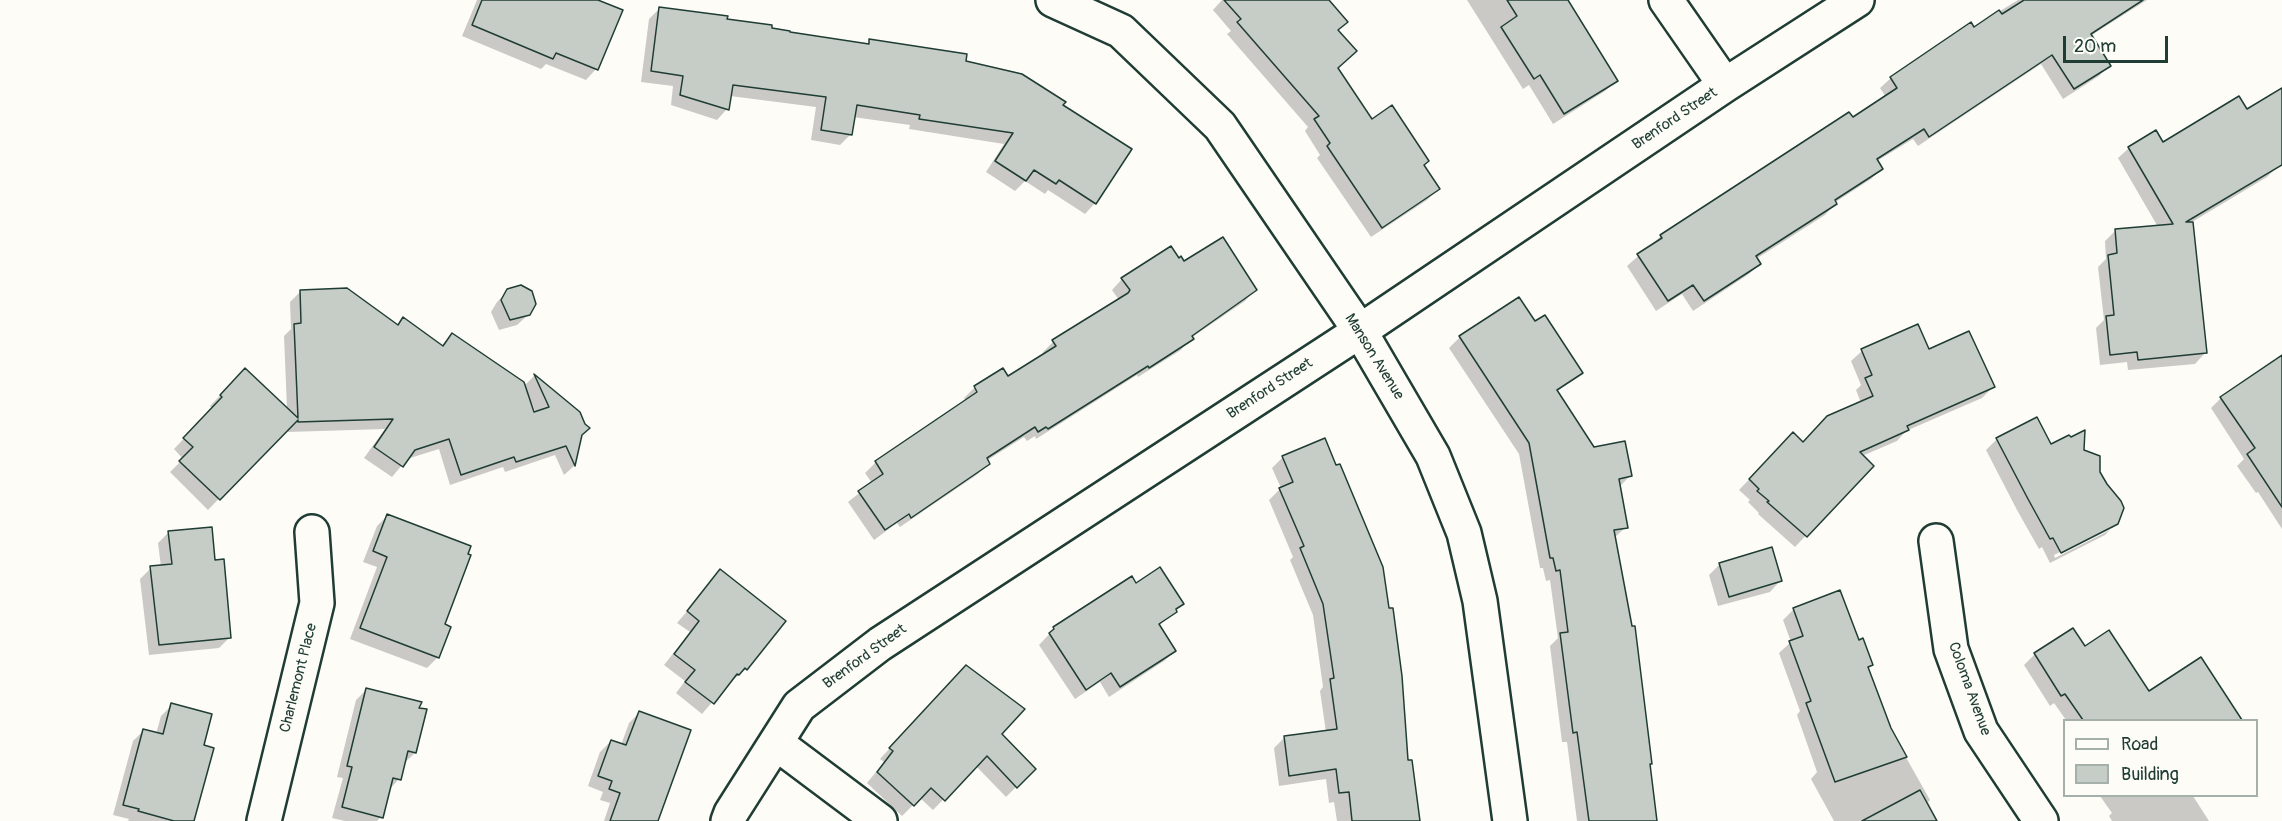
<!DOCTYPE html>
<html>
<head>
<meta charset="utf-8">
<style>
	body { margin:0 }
	#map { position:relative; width:2282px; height:821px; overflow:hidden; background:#fdfcf7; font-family:Pangolin,sans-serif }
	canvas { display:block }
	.legend { position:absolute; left:2063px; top:719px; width:195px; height:78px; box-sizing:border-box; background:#fdfcf7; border:2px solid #a4b0a9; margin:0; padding:8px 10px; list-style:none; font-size:18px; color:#1f3d34 }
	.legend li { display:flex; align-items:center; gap:12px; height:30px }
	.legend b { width:30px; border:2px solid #a4b0a9 }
	.scale { position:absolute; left:2063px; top:36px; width:105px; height:27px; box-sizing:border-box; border:3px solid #1f3d34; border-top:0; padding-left:8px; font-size:18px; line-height:21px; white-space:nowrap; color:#1f3d34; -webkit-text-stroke:4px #fdfcf7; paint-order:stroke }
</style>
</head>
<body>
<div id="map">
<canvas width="2282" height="821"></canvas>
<ul class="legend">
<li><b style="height:8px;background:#fdfcf7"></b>Road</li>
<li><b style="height:16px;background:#c6cdc7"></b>Building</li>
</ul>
<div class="scale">20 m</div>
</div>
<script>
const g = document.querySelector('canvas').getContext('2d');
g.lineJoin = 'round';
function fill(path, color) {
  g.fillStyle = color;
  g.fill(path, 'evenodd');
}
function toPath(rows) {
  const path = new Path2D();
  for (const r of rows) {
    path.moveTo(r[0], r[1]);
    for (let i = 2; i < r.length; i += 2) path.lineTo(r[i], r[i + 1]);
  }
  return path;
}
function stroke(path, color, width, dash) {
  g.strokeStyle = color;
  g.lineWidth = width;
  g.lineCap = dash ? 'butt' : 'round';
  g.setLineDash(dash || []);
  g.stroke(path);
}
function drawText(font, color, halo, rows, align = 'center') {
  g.font = font + ' Pangolin,sans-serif';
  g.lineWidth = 4.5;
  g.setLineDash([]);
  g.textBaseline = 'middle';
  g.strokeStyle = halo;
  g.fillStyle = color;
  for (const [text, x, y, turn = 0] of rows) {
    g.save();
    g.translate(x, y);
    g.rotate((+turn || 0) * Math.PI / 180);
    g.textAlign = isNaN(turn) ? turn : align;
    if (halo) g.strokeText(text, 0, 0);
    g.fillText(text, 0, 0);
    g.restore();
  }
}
fill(toPath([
	[477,0,594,0,621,11,596,69,586,80,546,64,541,69,462,36],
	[1222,0,1327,0,1337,30,1336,69,1372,121,1422,166,1438,189,1427,200,1371,237,1317,158,1320,155,1305,131,1308,127,1227,34,1231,31,1213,10],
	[1467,0,1566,0,1616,81,1605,91,1553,124,1529,85,1523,89],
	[2018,0,2147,0,2090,36,2109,65,2099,76,2063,99,2041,64,1918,146,1913,139,1877,161,1881,169,1871,179,1834,203,1835,204,1825,215,1756,259,1759,264,1749,274,1693,311,1682,294,1656,311,1627,266,1661,236,1886,97,1880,88,1891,78],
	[660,8,866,45,870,41,964,63,1061,105,1095,203,1085,214,1048,190,1045,194,1025,181,1015,191,986,172,1004,144,909,129,910,125,853,117,851,134,840,145,811,140,816,107,730,96,727,109,717,120,671,105,673,86,641,82,649,19],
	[2282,90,2282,146,2278,166,2267,177,2192,222,2205,353,2195,364,2128,370,2127,362,2100,365,2096,328,2104,320,2098,267,2106,259,2105,241,2115,231,2158,227,2118,158,2129,148,2162,144,2246,111],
	[1178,260,1255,290,1245,301,1191,338,1181,350,1138,377,1137,375,1036,439,1035,436,1027,441,1024,437,986,461,988,463,978,474,900,527,897,523,874,540,848,502,872,483,865,473,876,462,966,401,964,398,975,387,1008,378,1044,355,1043,352,1053,342,1119,300,1112,290,1122,279],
	[301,291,397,326,404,319,441,346,452,335,524,386,534,376,579,413,581,435,574,466,564,475,555,455,505,472,503,467,450,485,439,449,407,459,392,477,364,458,385,429,288,432,287,428,208,510,170,472,183,459,174,449,212,409,210,406,235,380,287,409,284,336,291,329,290,302],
	[529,401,531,401,536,413,533,414],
	[508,291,529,314,517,325,499,330,491,312,497,302],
	[1535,323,1581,373,1556,392,1593,448,1630,476,1619,487,1626,527,1614,538,1651,764,1648,766,1655,821,1577,821,1567,742,1562,742,1550,646,1558,638,1550,580,1546,581,1543,568,1540,568,1519,454,1449,348,1460,337],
	[1862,351,1928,351,1993,387,1982,398,1906,431,1897,441,1862,456,1872,466,1795,547,1758,514,1759,513,1748,502,1750,500,1739,490,1782,445,1803,443,1861,403,1856,390,1861,385,1851,361],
	[2282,376,2282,529,2258,492,2256,493,2237,466,2244,459,2211,408,2221,398],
	[1997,439,2082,451,2099,472,2116,523,2112,528,2112,526,2054,555,2055,558,2110,530,2105,535,2050,563,2042,547,2039,549,2017,510,1986,450],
	[1283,457,1407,762,1418,821,1337,821,1334,802,1329,803,1326,779,1279,786,1274,748,1285,737,1326,732,1320,691,1323,687,1313,615,1290,560,1293,557,1269,500,1281,488,1272,468],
	[388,515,443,625,438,657,427,668,350,639,377,567,363,562,377,526],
	[169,532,213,562,230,637,219,648,149,655,140,579,151,568,161,567,158,543],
	[1720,564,1780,581,1770,592,1718,606,1709,575],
	[721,571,746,669,727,685,702,714,676,693,685,681,664,665,690,632,677,623],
	[1136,585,1182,603,1159,626,1174,651,1164,661,1109,697,1100,682,1075,699,1039,645,1054,629],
	[1794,609,1858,642,1872,665,1868,669,1890,729,1930,800,1928,802,1938,821,1834,821,1811,779,1817,772,1797,715,1800,711,1779,653,1791,642,1783,620],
	[2085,648,2148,693,2237,716,2233,720,2192,720,2188,715,2180,720,2066,720,2054,703,2050,706,2024,665,2035,654],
	[955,677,1000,734,1034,769,1006,797,976,766,933,810,920,798,902,816,867,783,884,762,880,759],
	[366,690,415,753,404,763,399,779,388,791,381,817,377,821,345,821,332,818,343,778,337,777,356,700],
	[172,705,202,746,193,821,128,821,129,819,113,815,133,741,144,730,156,734,161,716],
	[639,713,657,821,604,821,610,803,600,800,603,792,588,786,600,752,611,741,621,745,629,723],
	[2100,796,2193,796,2209,821,2112,821,2109,816,2112,813]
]), '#0003');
const building = toPath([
	[482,0,598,0,623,10,598,70,556,53,553,59,472,25,482,0],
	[1224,0,1329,0,1348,22,1338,30,1357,51,1338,68,1372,119,1392,105,1429,161,1424,165,1440,189,1382,228,1327,146,1330,143,1314,119,1319,116,1237,22,1241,19,1224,0],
	[1507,0,1568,0,1618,81,1564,114,1540,75,1534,79,1501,27,1517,16,1507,0],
	[2024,0,2143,0,2091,34,2111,66,2074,89,2052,55,1929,137,1924,129,1877,159,1883,169,1835,200,1837,204,1756,256,1761,264,1704,301,1693,285,1668,301,1637,254,1662,238,1660,235,1849,112,1853,117,1897,88,1890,77,1971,22,1974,27,1999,10,2002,14,2024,0],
	[659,7,728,16,727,19,772,25,772,28,790,31,790,32,869,44,869,39,967,54,966,61,1022,74,1066,102,1063,105,1132,149,1096,204,1059,180,1056,184,1034,170,1026,181,995,161,1013,133,919,119,920,115,857,105,852,135,821,130,826,97,733,85,729,110,680,95,683,76,651,71,659,7],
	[2282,88,2282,165,2186,222,2193,222,2207,353,2138,360,2137,352,2110,355,2106,316,2114,315,2108,255,2117,253,2115,229,2173,224,2128,147,2156,130,2163,142,2239,96,2247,109,2282,88],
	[1223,237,1257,290,1192,336,1194,339,1149,368,1148,366,1048,429,1046,427,1038,432,1035,427,987,458,990,464,911,518,909,514,885,530,858,491,883,474,875,461,977,392,974,386,1003,368,1008,376,1056,346,1052,340,1128,293,1130,290,1121,278,1171,246,1179,258,1181,256,1184,261,1223,237],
	[521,285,532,291,536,304,530,315,510,320,501,300,507,289,521,285],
	[347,288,398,325,403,317,443,346,452,333,524,382,534,412,549,407,534,374,580,412,585,424,590,428,582,435,575,466,566,446,516,462,514,457,461,475,449,439,415,450,403,467,374,447,393,419,298,422,298,420,220,500,179,461,193,447,183,438,222,397,220,395,245,368,298,418,294,324,301,323,300,290,347,288],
	[1519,297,1535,321,1545,315,1583,373,1557,390,1594,447,1625,441,1632,476,1619,479,1628,528,1614,530,1632,626,1635,626,1652,764,1650,764,1657,821,1589,821,1577,732,1573,733,1560,633,1568,632,1560,570,1556,571,1553,558,1550,558,1529,443,1459,336,1519,297],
	[1918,324,1929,349,1969,331,1995,387,1907,426,1909,430,1860,452,1874,466,1807,537,1767,502,1769,501,1757,491,1759,489,1749,479,1793,432,1803,442,1827,416,1873,396,1865,378,1872,375,1861,349,1918,324],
	[2282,355,2282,507,2247,454,2255,448,2220,397,2282,355],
	[2037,417,2051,444,2069,435,2071,437,2085,430,2084,450,2100,456,2100,472,2107,484,2121,501,2124,508,2118,524,2061,553,2053,538,2050,539,2028,499,1996,438,2037,417],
	[1325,438,1336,465,1340,464,1383,567,1389,608,1393,608,1402,676,1408,760,1412,760,1420,821,1352,821,1349,792,1339,793,1336,769,1289,776,1284,736,1337,729,1330,679,1334,678,1323,604,1300,548,1304,546,1279,488,1293,482,1282,456,1325,438],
	[387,514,471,546,468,554,471,555,445,624,451,627,439,658,360,628,387,557,373,551,387,514],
	[212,527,215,560,224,559,231,638,159,645,150,566,172,564,168,531,212,527],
	[1772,547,1782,581,1729,597,1719,563,1772,547],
	[1160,567,1184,604,1176,609,1177,612,1159,624,1176,651,1120,687,1111,673,1086,690,1049,633,1054,629,1053,627,1132,576,1136,583,1160,567],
	[720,569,786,621,747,670,745,668,739,675,737,674,714,704,685,682,695,670,674,654,699,621,687,611,720,569],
	[1840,590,1859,640,1863,638,1873,665,1868,667,1891,728,1907,757,1835,782,1806,703,1811,701,1789,641,1803,636,1793,608,1840,590],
	[2073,628,2085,646,2109,630,2149,691,2201,657,2242,720,2083,720,2065,694,2061,696,2034,653,2073,628],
	[966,665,1025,709,1002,734,1036,769,1017,788,987,756,945,801,931,788,914,806,877,772,893,751,889,748,966,665],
	[366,688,422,702,419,708,427,709,416,753,408,751,401,780,393,778,383,818,342,807,352,767,347,766,366,688],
	[171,703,212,714,204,745,214,748,194,821,174,821,138,811,139,809,123,805,143,729,163,734,171,703],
	[639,711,691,730,658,821,610,821,620,793,609,789,612,781,598,776,611,740,626,745,639,711],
	[1920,790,1937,821,1862,821,1920,790]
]);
fill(building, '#c6cdc7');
stroke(building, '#1f3d34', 1.5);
const minor = toPath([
	[1053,0,1121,31,1220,126,1360,331,1433,456,1464,533,1480,601,1510,821],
	[1666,0,1725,85],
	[1936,541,1951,649,1981,731,2041,821],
	[776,743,880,821],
	[264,821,317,603,312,532],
	[728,821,731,813,799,706,880,644,1360,331,1725,85,1857,0]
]);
stroke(minor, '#1f3d34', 38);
stroke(minor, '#fdfcf7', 33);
drawText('15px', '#1f3d34', '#fdfcf7', [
	["Brenford Street",1675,119,-34],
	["Manson Avenue",1374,357,58],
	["Brenford Street",1270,389,-33],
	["Brenford Street",865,657,-36],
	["Charlemont Place",299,678,-76],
	["Coloma Avenue",1969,689,70]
]);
</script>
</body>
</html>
